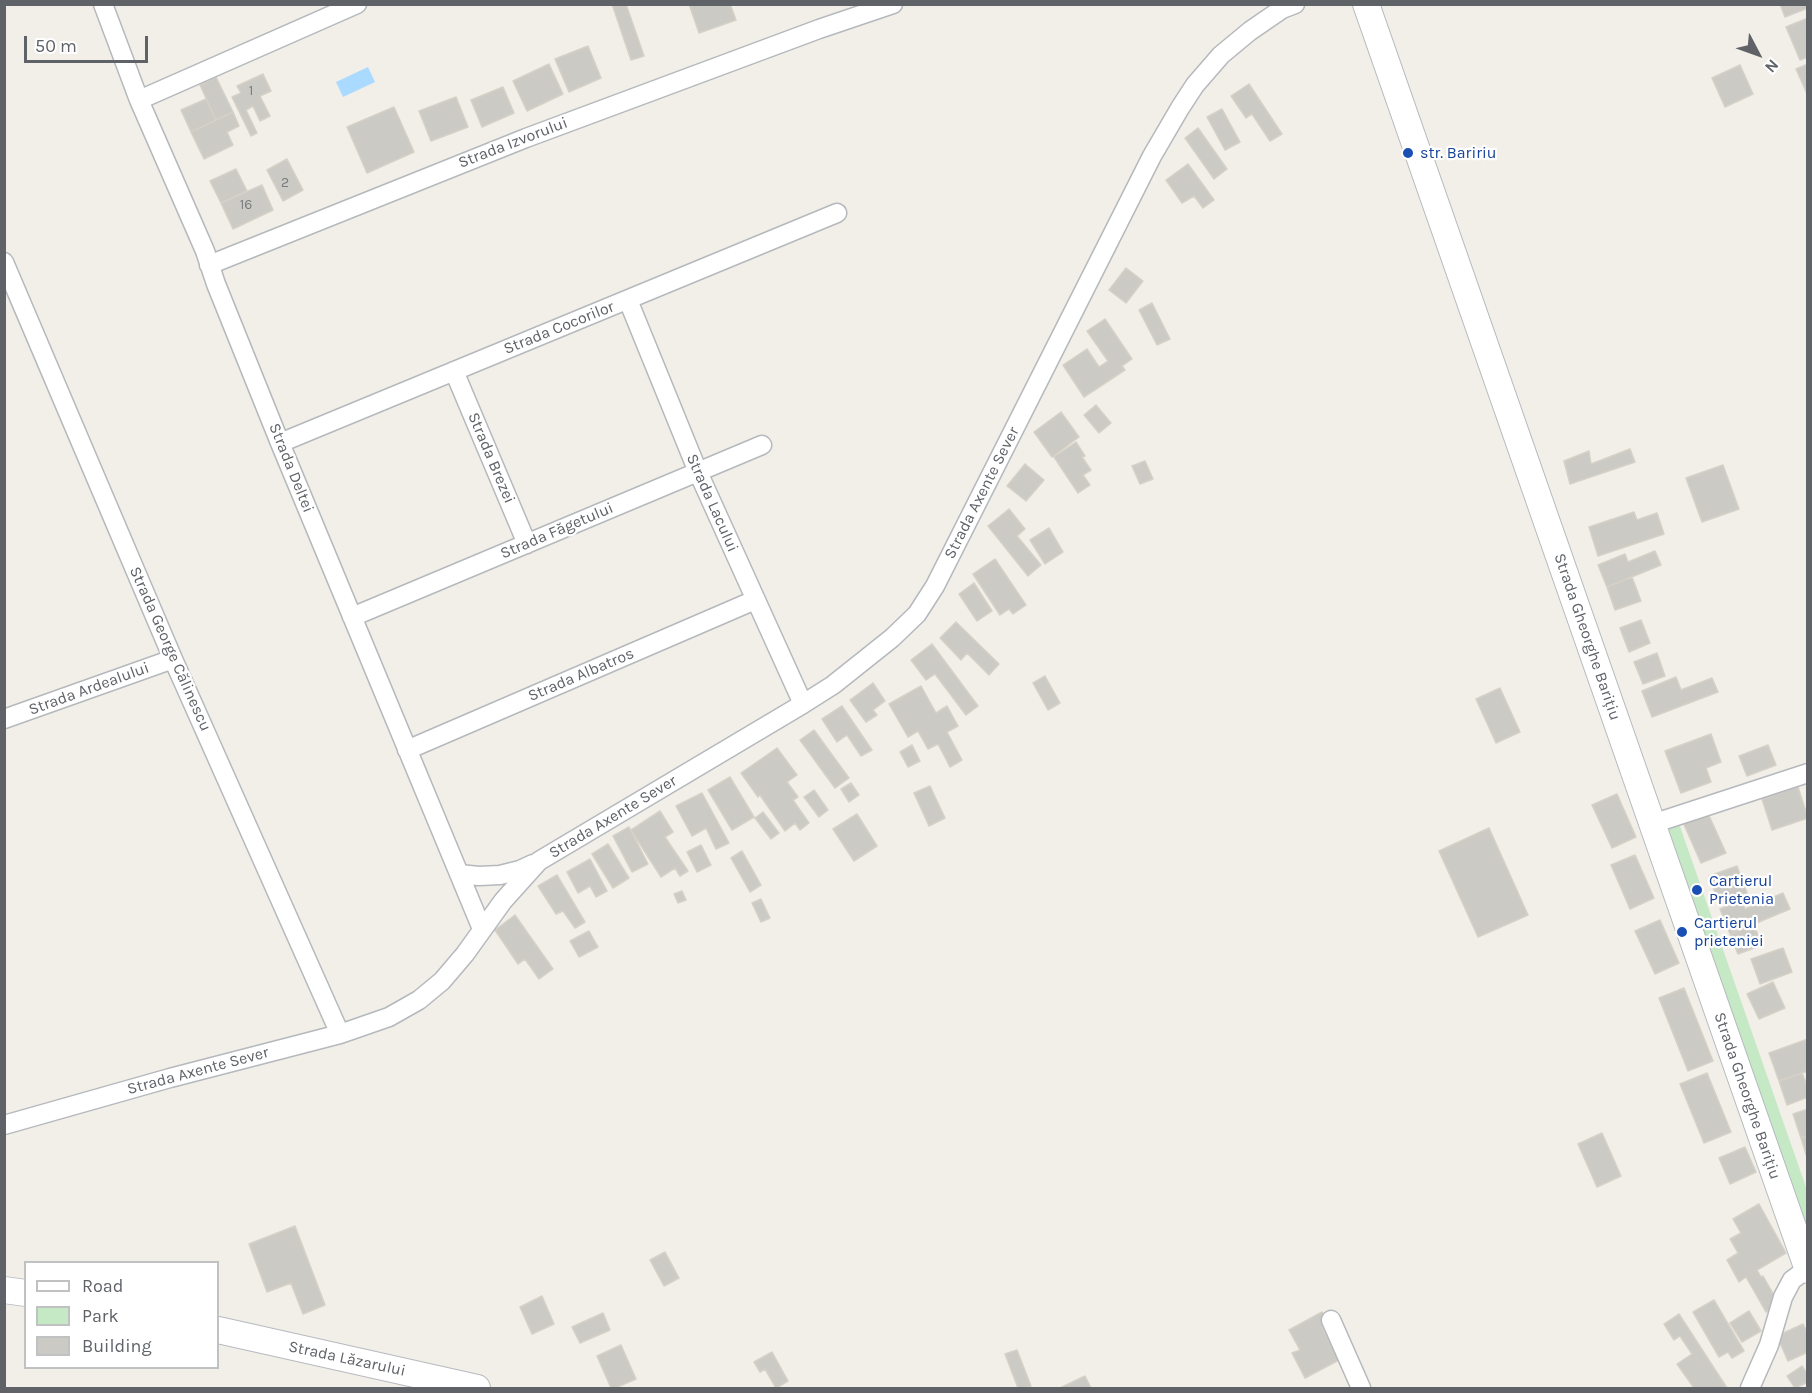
<!DOCTYPE html>
<html>
<head>
<meta charset="utf-8">
<style>
	body { margin:0 }
	#map { position:relative; width:1812px; height:1393px; overflow:hidden; background:#f1efe8; font-family:Karla,sans-serif }
	canvas { display:block }
	.frame { position:absolute; inset:0; border:6px solid #5f6368; pointer-events:none }
	.legend { position:absolute; left:24px; top:1261px; width:195px; height:108px; box-sizing:border-box; background:#fff; border:2px solid #bfc1c3; margin:0; padding:8px 10px; list-style:none; font-size:18px; color:#5f6368 }
	.legend li { display:flex; align-items:center; gap:12px; height:30px }
	.legend b { width:30px; border:2px solid #bfc1c3 }
	.north { position:absolute; left:1728px; top:24px; width:60px; height:60px; -webkit-text-stroke:4px #fff; paint-order:stroke; rotate:131deg; font-size:16px; font-weight:700; line-height:24px; text-align:center; color:#5f6368 }
	.north::after { content:''; display:block; margin:auto; width:21px; height:27px; background:#5f6368; clip-path:polygon(50% 0,100% 100%,50% 72%,0 100%) }
	.scale { position:absolute; left:24px; top:36px; width:124px; height:27px; box-sizing:border-box; border:3px solid #5f6368; border-top:0; padding-left:8px; font-size:18px; line-height:21px; white-space:nowrap; color:#5f6368; -webkit-text-stroke:4px #fff; paint-order:stroke }
</style>
</head>
<body>
<div id="map">
<canvas width="1812" height="1393"></canvas>
<div class="frame"></div>
<ul class="legend">
<li><b style="height:8px;background:#fff"></b>Road</li>
<li><b style="height:16px;background:#c5e8c5"></b>Park</li>
<li><b style="height:16px;background:#cccac5"></b>Building</li>
</ul>
<div class="north">N</div>
<div class="scale">50 m</div>
</div>
<script>
const g = document.querySelector('canvas').getContext('2d');
g.lineJoin = 'round';
function fill(path, color) {
  g.fillStyle = color;
  g.fill(path, 'evenodd');
}
function toPath(rows) {
  const path = new Path2D();
  for (const r of rows) {
    path.moveTo(r[0], r[1]);
    for (let i = 2; i < r.length; i += 2) path.lineTo(r[i], r[i + 1]);
  }
  return path;
}
function stroke(path, color, width, dash) {
  g.strokeStyle = color;
  g.lineWidth = width;
  g.lineCap = dash ? 'butt' : 'round';
  g.setLineDash(dash || []);
  g.stroke(path);
}
function drawText(font, color, halo, rows, align = 'center') {
  g.font = font + ' Karla,sans-serif';
  g.lineWidth = 4.5;
  g.setLineDash([]);
  g.textBaseline = 'middle';
  g.strokeStyle = halo;
  g.fillStyle = color;
  for (const [text, x, y, turn = 0] of rows) {
    g.save();
    g.translate(x, y);
    g.rotate((+turn || 0) * Math.PI / 180);
    g.textAlign = isNaN(turn) ? turn : align;
    if (halo) g.strokeText(text, 0, 0);
    g.fillText(text, 0, 0);
    g.restore();
  }
}
fill(toPath([
	[1676,815,1807,1190,1807,1270,1652,824]
]), '#c5e8c5');
fill(toPath([
	[368,67,375,82,343,97,336,82]
]), '#aadaff');
const building = toPath([
	[612,4,626,4,644,56,631,60,612,4],
	[689,4,730,4,736,20,699,33,689,4],
	[1780,4,1808,4,1808,8,1785,17,1780,4],
	[1808,18,1808,57,1800,60,1786,27,1808,18],
	[588,46,601,78,569,92,555,59,588,46],
	[549,64,563,94,527,111,513,81,549,64],
	[1808,64,1808,96,1796,69,1808,64],
	[1740,65,1753,94,1725,107,1712,78,1740,65],
	[263,74,271,91,260,96,270,116,260,121,253,106,246,110,257,133,251,136,232,97,241,93,237,86,263,74],
	[216,77,233,112,216,120,200,85,216,77],
	[1249,84,1282,134,1270,141,1252,114,1246,118,1231,96,1249,84],
	[503,87,514,113,482,127,471,100,503,87],
	[456,97,468,127,431,141,419,111,456,97],
	[206,99,216,120,191,132,181,110,206,99],
	[394,107,414,152,367,173,347,127,394,107],
	[1222,109,1240,142,1225,150,1207,117,1222,109],
	[233,112,239,126,227,132,233,145,204,159,191,132,233,112],
	[1198,128,1227,169,1214,179,1185,138,1198,128],
	[287,159,303,190,283,201,267,170,287,159],
	[1188,164,1214,200,1203,208,1194,196,1182,203,1166,180,1188,164],
	[236,169,247,191,221,203,210,181,236,169],
	[262,185,273,210,233,229,221,203,262,185],
	[1126,268,1143,281,1126,303,1109,290,1126,268],
	[1152,303,1170,339,1157,345,1139,310,1152,303],
	[1105,319,1132,359,1122,366,1125,370,1084,397,1063,365,1087,349,1099,367,1108,361,1087,331,1105,319],
	[1096,405,1111,423,1099,433,1084,415,1096,405],
	[1061,412,1079,437,1052,457,1034,432,1061,412],
	[1076,442,1085,456,1082,457,1091,470,1083,475,1090,485,1078,493,1054,457,1076,442],
	[1630,449,1635,462,1570,484,1564,461,1589,451,1591,464,1630,449],
	[1145,461,1153,479,1140,484,1132,466,1145,461],
	[1025,464,1044,480,1026,501,1007,486,1025,464],
	[1723,465,1739,509,1702,522,1686,478,1723,465],
	[1009,509,1025,529,1017,536,1041,565,1028,576,988,526,1009,509],
	[1634,512,1637,520,1657,513,1664,534,1598,556,1589,527,1634,512],
	[1049,528,1063,552,1045,564,1030,540,1049,528],
	[1655,551,1661,565,1607,587,1598,565,1625,554,1628,562,1655,551],
	[995,559,1026,605,1013,614,1009,609,1000,615,973,574,995,559],
	[1632,577,1641,601,1615,610,1607,587,1632,577],
	[974,583,992,611,977,621,959,594,974,583],
	[1641,620,1650,643,1629,652,1620,628,1641,620],
	[956,622,999,664,989,675,967,653,961,660,940,638,956,622],
	[932,644,978,706,966,715,935,674,926,680,911,660,932,644],
	[1657,653,1665,676,1643,684,1634,662,1657,653],
	[1045,676,1060,703,1048,710,1033,683,1045,676],
	[1676,677,1681,690,1712,678,1718,692,1652,717,1642,691,1676,677],
	[873,683,885,701,873,710,877,715,866,722,850,700,873,683],
	[921,686,936,713,947,706,958,726,947,732,962,760,950,767,938,744,928,749,918,731,908,737,889,704,921,686],
	[1500,688,1520,732,1496,743,1476,699,1500,688],
	[842,706,872,750,861,756,847,735,837,742,822,719,842,706],
	[814,730,849,778,835,788,800,740,814,730],
	[1711,734,1721,762,1706,768,1711,782,1681,793,1665,751,1711,734],
	[912,745,920,761,908,767,900,752,912,745],
	[1768,745,1776,765,1747,776,1739,756,1768,745],
	[777,748,797,775,787,782,798,797,793,800,809,823,800,830,795,823,785,831,760,795,758,797,741,773,777,748],
	[730,777,754,817,732,830,708,790,730,777],
	[851,783,859,795,849,802,841,789,851,783],
	[930,786,945,818,929,826,914,793,930,786],
	[1798,787,1808,818,1772,830,1762,799,1798,787],
	[814,790,828,810,819,817,804,797,814,790],
	[702,793,729,843,716,849,706,828,692,836,676,806,702,793],
	[1617,794,1636,837,1612,848,1592,805,1617,794],
	[1706,809,1726,853,1701,863,1682,820,1706,809],
	[660,811,673,832,665,837,688,871,680,876,675,868,661,877,631,830,660,811],
	[763,812,779,833,771,839,755,818,763,812],
	[857,814,877,846,854,861,833,829,857,814],
	[629,827,648,864,632,872,613,836,629,827],
	[1489,828,1528,915,1478,937,1439,851,1489,828],
	[608,844,629,878,613,888,592,854,608,844],
	[701,845,711,865,697,872,687,852,701,845],
	[742,851,761,885,750,892,731,858,742,851],
	[1635,855,1654,898,1630,909,1611,865,1635,855],
	[590,859,607,891,596,897,590,886,578,893,567,872,590,859],
	[1737,866,1747,893,1719,904,1709,876,1737,866],
	[557,875,585,922,575,928,563,911,556,914,538,886,557,875],
	[682,891,686,900,678,903,674,894,682,891],
	[1783,893,1790,909,1730,934,1720,909,1741,900,1745,909,1783,893],
	[761,899,770,918,761,922,752,903,761,899],
	[515,915,553,969,539,979,525,959,518,964,495,930,515,915],
	[1660,920,1679,963,1655,974,1635,931,1660,920],
	[1754,925,1762,945,1738,954,1730,934,1754,925],
	[589,931,598,947,579,957,570,941,589,931],
	[1783,948,1792,972,1760,984,1751,959,1783,948],
	[1773,982,1785,1008,1759,1019,1747,994,1773,982],
	[1684,988,1713,1061,1688,1071,1659,998,1684,988],
	[1808,1039,1808,1071,1779,1081,1769,1053,1808,1039],
	[1707,1073,1731,1132,1704,1143,1680,1084,1707,1073],
	[1802,1073,1808,1088,1808,1097,1787,1105,1779,1081,1802,1073],
	[1808,1109,1808,1136,1801,1138,1793,1114,1808,1109],
	[1602,1133,1621,1176,1597,1187,1578,1144,1602,1133],
	[1808,1136,1808,1161,1801,1138,1808,1136],
	[1745,1147,1756,1172,1730,1184,1719,1158,1745,1147],
	[1759,1204,1786,1253,1757,1270,1761,1277,1763,1276,1779,1304,1766,1312,1746,1277,1739,1282,1727,1260,1738,1253,1730,1239,1741,1233,1733,1219,1759,1204],
	[295,1226,325,1305,303,1314,291,1283,267,1292,249,1244,295,1226],
	[665,1252,679,1278,664,1286,650,1260,665,1252],
	[542,1296,554,1324,532,1334,520,1307,542,1296],
	[1714,1300,1744,1351,1732,1358,1728,1352,1719,1357,1693,1312,1714,1300],
	[1749,1311,1761,1331,1742,1342,1730,1323,1749,1311],
	[1322,1312,1328,1324,1322,1327,1339,1360,1305,1378,1292,1353,1300,1350,1289,1330,1322,1312],
	[603,1313,610,1330,580,1343,572,1327,603,1313],
	[1679,1314,1727,1388,1694,1388,1677,1364,1692,1354,1680,1336,1674,1340,1664,1324,1679,1314],
	[1803,1324,1808,1334,1808,1352,1788,1361,1777,1336,1803,1324],
	[621,1345,636,1379,615,1388,611,1388,597,1356,621,1345],
	[1017,1350,1031,1386,1024,1388,1018,1388,1005,1354,1017,1350],
	[772,1352,788,1381,776,1388,765,1369,760,1372,754,1362,772,1352],
	[1802,1366,1808,1375,1808,1382,1795,1388,1787,1376,1802,1366],
	[1085,1376,1091,1388,1060,1388,1085,1376]
]);
fill(building, '#cccac5');
stroke(building, '#d6d1c6', 1.5);
const street = toPath([
	[103,4,139,100,205,251,216,284,280,443,482,929],
	[139,100,357,4],
	[4,262,173,659,340,1034],
	[209,265,526,138,819,29,893,4],
	[628,300,698,472,803,704],
	[454,371,527,544],
	[280,443,837,213],
	[352,617,762,445],
	[4,719,173,659],
	[407,750,755,600],
	[1652,824,1808,773],
	[459,874,479,876,500,875,520,870,533,864],
	[4,1125,170,1078,340,1034,389,1017,419,1000,442,981,465,954,503,901,539,861,803,704,833,685,892,638,917,614,935,586,1152,156,1180,108,1195,85,1221,55,1250,31,1282,9,1295,4],
	[1331,1320,1361,1388],
	[1750,1388,1769,1345,1783,1297,1792,1280,1807,1269]
]);
const secondary = toPath([
	[1366,4,1808,1270],
	[4,1290,26,1293],
	[218,1330,477,1388]
]);
stroke(street, '#b5b8bc', 21);
stroke(secondary, '#b6babf', 28);
stroke(street, '#fff', 18);
stroke(secondary, '#fff', 26);
for (const [x, y, r, color] of [
	[1408,153,6,"#1a4fb4"],
	[1697,890,6,"#1a4fb4"],
	[1682,932,6,"#1a4fb4"]
]) {
  const dot = new Path2D();
  dot.arc(x, y, r, 0, 2 * Math.PI);
  g.fillStyle = color;
  g.fill(dot);
  stroke(dot, '#fff', 2);
}
drawText('14px', '#7a7d7f', null, [
	["1",251,91],
	["2",285,183],
	["16",246,205]
]);
drawText('16px', '#5f6368', '#fff', [
	["Strada Izvorului",513,143,-21],
	["Strada Cocorilor",559,328,-22],
	["Strada Brezei",491,458,67],
	["Strada Deltei",291,468,68],
	["Strada Axente Sever",982,493,-63],
	["Strada Lacului",712,503,66],
	["Strada Făgetului",557,531,-23],
	["Strada Gheorghe Barițiu",1587,637,71],
	["Strada George Călinescu",170,649,66],
	["Strada Albatros",581,675,-23],
	["Strada Ardealului",89,689,-20],
	["Strada Axente Sever",613,817,-31],
	["Strada Axente Sever",198,1071,-15],
	["Strada Gheorghe Barițiu",1747,1096,71],
	["Strada Lăzarului",347,1359,12]
]);
drawText('16px', '#164399', '#fff', [
	["str. Baririu",1420,153],
	["Cartierul",1709,881],
	["Prietenia",1709,899],
	["Cartierul",1694,923],
	["prieteniei",1694,941]
], 'left');
</script>
</body>
</html>
